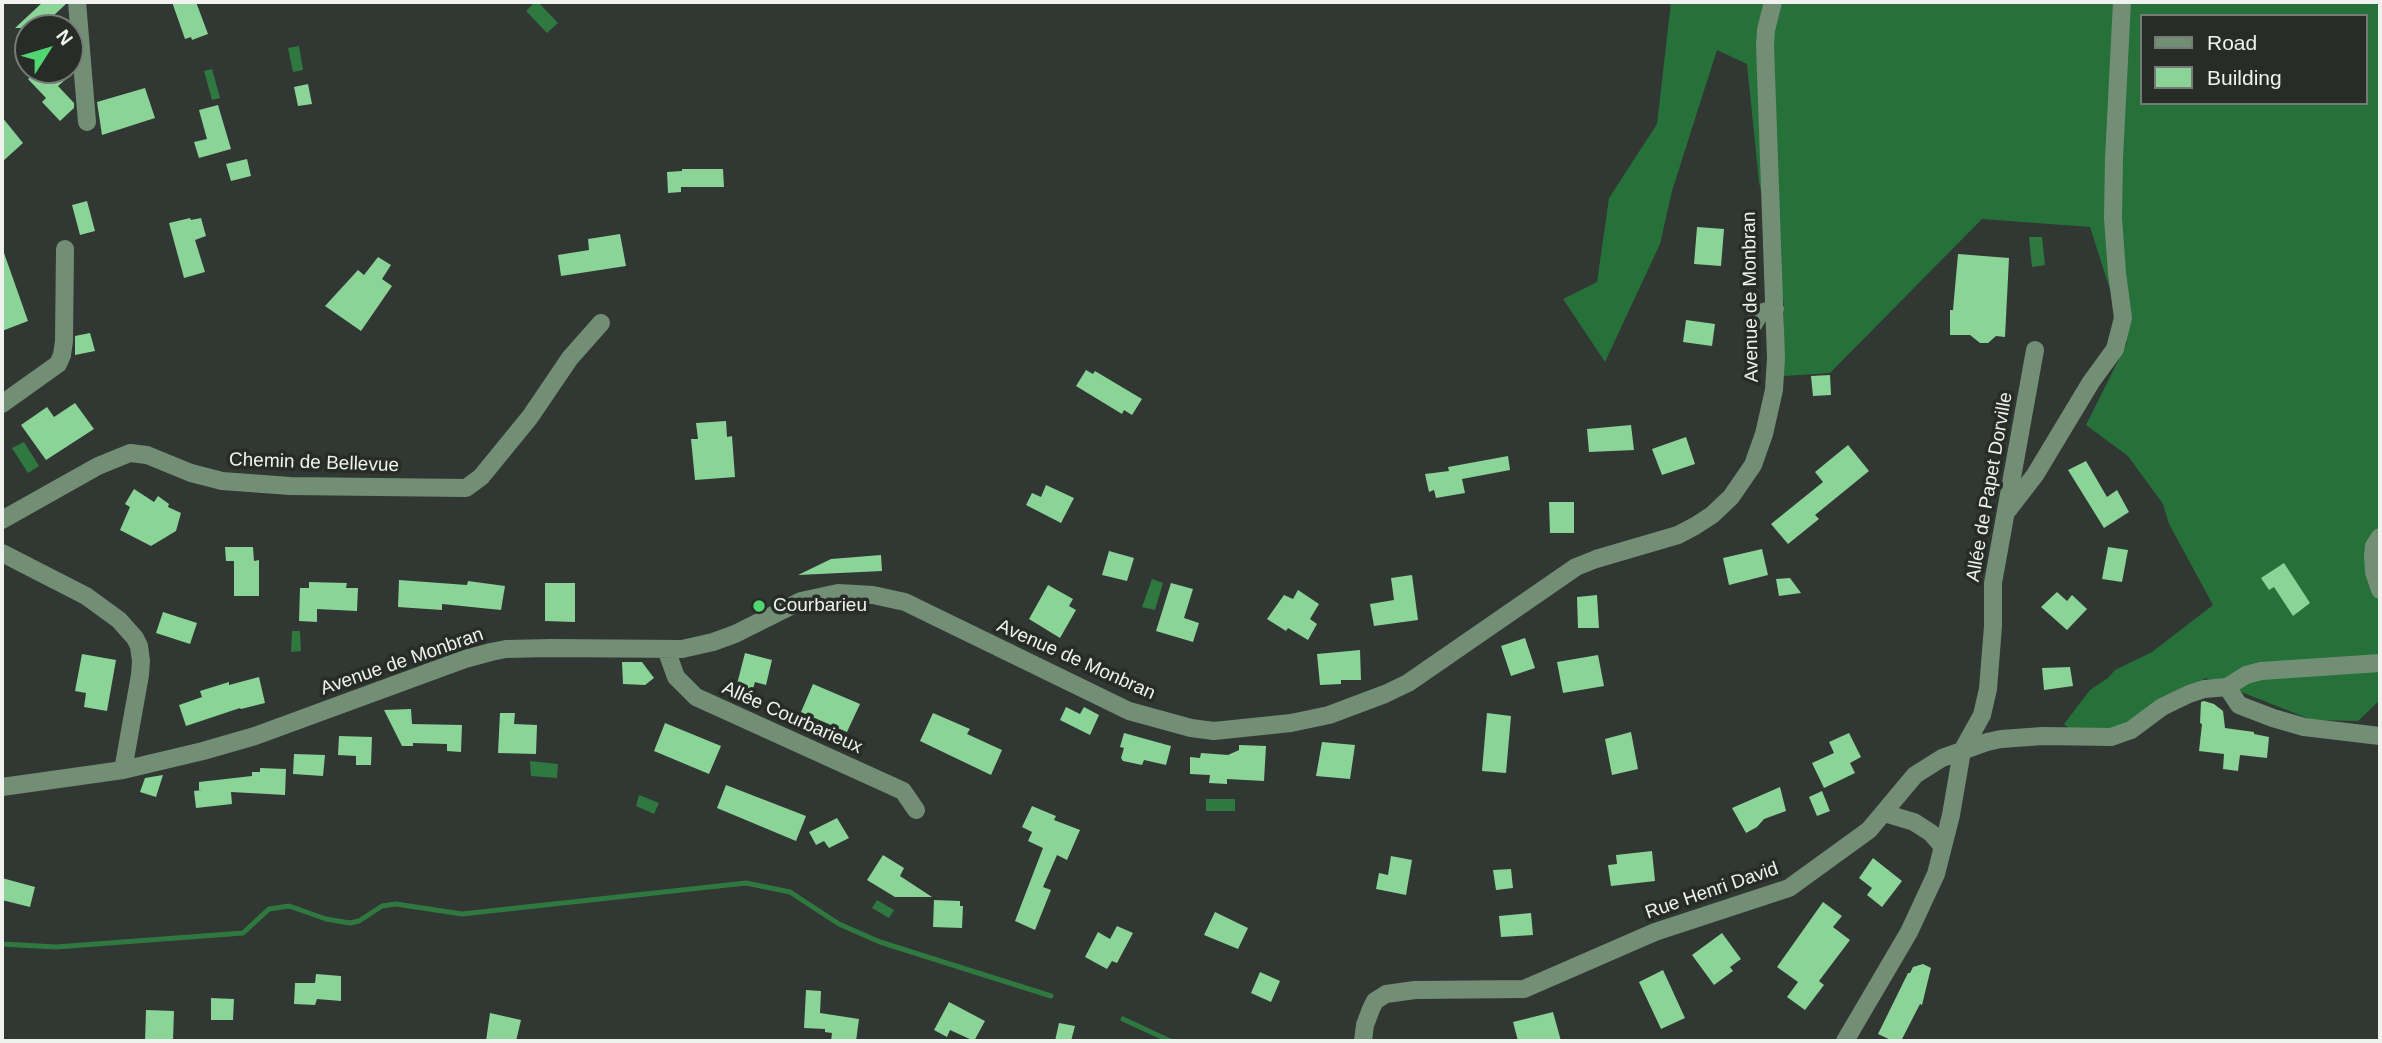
<!DOCTYPE html>
<html>
<head>
<meta charset="utf-8">
<style>
	body { margin:0 }
	#map { position:relative; width:2382px; height:1043px; overflow:hidden; background:#313732; font-family:Arial,sans-serif }
	canvas { display:block }
	.frame { position:absolute; inset:0; border:4px solid #eff2ef; pointer-events:none }
	.legend { position:absolute; left:2140px; top:14px; width:228px; height:91px; box-sizing:border-box; background:#272c28; border:2px solid #777b78; margin:0; padding:9px 12px; list-style:none; font-size:21px; color:#eff2ef }
	.legend li { display:flex; align-items:center; gap:14px; height:35px }
	.legend b { width:35px; border:2px solid #777b78 }
	.north { position:absolute; left:14px; top:14px; width:70px; height:70px; box-sizing:border-box; background:#272c28; border:2px solid #777b78; border-radius:50%; rotate:53deg; font-size:19px; font-weight:700; line-height:28px; text-align:center; color:#eff2ef }
	.north::after { content:''; display:block; margin:auto; width:24px; height:32px; background:#52d673; clip-path:polygon(50% 0,100% 100%,50% 72%,0 100%) }
</style>
</head>
<body>
<div id="map">
<canvas width="2382" height="1043"></canvas>
<div class="frame"></div>
<ul class="legend">
<li><b style="height:9px;background:#728f76"></b>Road</li>
<li><b style="height:19px;background:#8bd497"></b>Building</li>
</ul>
<div class="north">N</div>
</div>
<script>
const g = document.querySelector('canvas').getContext('2d');
g.lineJoin = 'round';
function fill(path, color) {
  g.fillStyle = color;
  g.fill(path, 'evenodd');
}
function toPath(rows) {
  const path = new Path2D();
  for (const r of rows) {
    path.moveTo(r[0], r[1]);
    for (let i = 2; i < r.length; i += 2) path.lineTo(r[i], r[i + 1]);
  }
  return path;
}
function stroke(path, color, width, dash) {
  g.strokeStyle = color;
  g.lineWidth = width;
  g.lineCap = dash ? 'butt' : 'round';
  g.setLineDash(dash || []);
  g.stroke(path);
}
function drawText(font, color, halo, rows, align = 'center') {
  g.font = font + ' Arial,sans-serif';
  g.lineWidth = 7;
  g.setLineDash([]);
  g.textBaseline = 'middle';
  g.strokeStyle = halo;
  g.fillStyle = color;
  for (const [text, x, y, turn = 0] of rows) {
    g.save();
    g.translate(x, y);
    g.rotate((+turn || 0) * Math.PI / 180);
    g.textAlign = isNaN(turn) ? turn : align;
    if (halo) g.strokeText(text, 0, 0);
    g.fillText(text, 0, 0);
    g.restore();
  }
}
fill(toPath([
	[1671,2,2380,2,2380,531,2368,540,2380,605,2380,700,2358,721,2312,720,2206,678,2126,722,2116,730,2071,730,2064,724,2090,690,2108,678,2115,670,2152,652,2213,605,2169,524,2163,504,2128,456,2086,425,2127,343,2090,227,1982,219,1830,373,1784,376,1784,305,1759,182,1747,64,1717,50,1672,191,1660,244,1605,362,1563,299,1597,282,1609,198,1657,124],
	[2142,16,2366,16,2366,103,2142,103]
]), '#267039');
fill(toPath([
	[535,2,538,2,558,23,547,33,526,11],
	[299,46,303,70,293,72,288,48],
	[212,69,220,98,212,100,204,71],
	[2029,237,2042,237,2045,265,2032,267],
	[24,442,39,466,28,473,12,448],
	[1152,579,1163,583,1155,610,1142,607],
	[292,631,300,631,301,651,291,652],
	[530,761,558,764,557,778,531,776],
	[639,795,659,803,654,814,636,806],
	[1206,799,1235,799,1235,811,1206,811],
	[877,900,894,910,889,918,872,908]
]), '#2f7840');
stroke(toPath([
	[2,944,56,947,243,933,269,909,289,906,326,919,350,923,359,921,382,906,396,904,462,914,746,883,790,892,839,924,880,942,1051,996],
	[1123,1019,1170,1041]
]), '#2f7840', 5);
fill(toPath([
	[43,2,66,2,66,4,52,17,63,28,15,28],
	[172,2,196,2,208,34,192,40,191,37,185,39],
	[38,70,57,70,65,80,58,86,74,103,74,108,60,121,42,102,46,98,28,79],
	[308,84,312,104,298,106,294,87],
	[145,88,155,118,102,135,97,102],
	[218,105,231,149,199,158,194,142,207,139,199,110],
	[2,117,23,143,2,162],
	[247,159,251,176,231,181,226,164],
	[682,169,723,169,724,187,681,187,681,192,668,193,667,172,682,171],
	[87,201,95,231,80,235,72,205],
	[190,218,191,220,201,218,206,236,195,240,205,272,184,278,169,223],
	[1697,227,1724,229,1721,266,1694,264],
	[620,234,626,266,561,276,558,255,589,250,588,239],
	[2,253,4,253,28,321,2,331],
	[1958,254,2009,258,2005,337,1996,336,1988,343,1980,343,1970,335,1950,335,1950,310,1953,310],
	[378,257,391,265,382,279,392,286,361,331,325,306,358,270,364,275],
	[1686,320,1715,324,1712,346,1683,342],
	[90,333,95,351,75,355,75,336],
	[1086,370,1093,374,1095,371,1142,399,1132,415,1124,410,1122,414,1076,386],
	[1830,375,1831,395,1813,396,1811,376],
	[75,403,94,429,46,460,21,425,47,407,54,417],
	[726,421,727,437,732,436,735,477,695,480,691,439,698,439,696,423],
	[1631,425,1634,450,1589,452,1587,429],
	[1686,437,1695,464,1662,475,1652,449],
	[1848,445,1869,471,1815,515,1819,519,1788,544,1771,524,1823,482,1815,472],
	[1508,456,1510,470,1462,479,1465,493,1436,498,1434,490,1429,492,1425,474,1449,471,1448,467],
	[2086,461,2107,497,2117,490,2129,512,2104,528,2068,470],
	[1046,485,1074,498,1061,523,1026,505,1032,493,1041,497],
	[134,489,154,502,158,496,169,504,168,507,181,513,176,531,151,546,120,530,130,507,125,504],
	[1549,502,1574,502,1574,533,1550,533],
	[225,547,253,547,254,561,259,560,259,596,234,596,234,561,226,561],
	[2108,547,2128,550,2122,582,2102,579],
	[1762,549,1768,575,1729,585,1723,558],
	[1109,551,1134,558,1127,581,1102,575],
	[881,555,882,571,798,575,831,559],
	[2284,563,2310,603,2293,616,2274,587,2269,590,2261,578],
	[1412,575,1418,620,1374,626,1370,604,1394,600,1391,578],
	[1790,578,1801,593,1779,596,1776,579],
	[399,580,467,585,468,581,505,586,501,610,442,604,442,610,398,607],
	[309,582,347,583,346,588,358,588,357,611,317,609,317,622,299,621,300,588,309,588],
	[545,583,575,583,575,622,545,621],
	[1171,583,1193,589,1184,618,1199,623,1193,642,1156,631],
	[1048,585,1073,599,1069,606,1076,610,1060,638,1029,619],
	[1298,590,1319,604,1310,619,1317,624,1308,640,1288,628,1286,631,1267,619,1284,595,1293,599],
	[2057,592,2067,601,2072,595,2087,609,2067,630,2041,607],
	[1597,595,1599,628,1578,628,1577,597],
	[163,612,197,623,190,644,156,633],
	[1525,638,1535,668,1511,676,1501,646],
	[1360,650,1361,680,1341,680,1341,684,1320,685,1317,654],
	[745,653,772,660,766,685,755,682,752,692,736,688],
	[82,654,116,660,107,711,84,707,86,693,75,691],
	[1598,655,1604,686,1563,693,1557,662],
	[622,662,642,662,654,678,645,685,623,684],
	[2070,667,2073,686,2044,690,2042,668],
	[259,677,265,703,241,709,240,708,186,726,179,705,202,697,200,691,229,682,229,685],
	[813,684,860,704,847,732,801,712],
	[2204,701,2214,704,2223,711,2225,728,2254,732,2254,734,2269,737,2267,758,2240,755,2238,771,2223,769,2224,754,2199,751,2202,724,2200,723,2201,702],
	[1066,707,1080,714,1084,707,1099,715,1090,735,1060,720],
	[411,709,412,724,462,725,461,752,447,751,447,744,413,743,413,746,402,746,384,710],
	[500,713,515,713,514,724,537,725,536,754,498,753],
	[933,713,970,729,967,734,1002,750,991,775,920,741],
	[1487,713,1511,716,1506,773,1482,771],
	[665,723,721,746,709,774,654,751],
	[1631,732,1638,769,1612,775,1605,739],
	[1124,733,1171,746,1166,765,1144,760,1142,765,1123,761,1121,758,1124,748,1120,747],
	[1849,733,1861,757,1850,763,1855,773,1824,788,1812,763,1834,753,1829,742],
	[339,736,372,737,371,765,356,765,356,756,338,755],
	[1322,742,1355,745,1350,779,1316,776],
	[1239,745,1266,746,1264,781,1227,779,1227,784,1209,783,1210,775,1190,774,1190,757,1200,758,1201,753,1228,755,1239,750],
	[294,754,325,755,323,776,293,774],
	[260,768,286,769,285,795,231,792,232,804,196,808,194,791,202,790,199,790,199,782,252,776,252,772,260,772],
	[163,775,156,797,140,792,145,778],
	[726,785,806,816,796,841,717,808],
	[1780,787,1786,811,1764,819,1757,827,1746,833,1732,808],
	[1822,791,1830,811,1817,816,1809,797],
	[1032,806,1056,816,1054,820,1080,830,1067,860,1057,855,1043,887,1051,890,1035,930,1015,921,1043,848,1028,841,1032,832,1022,827],
	[837,818,849,838,829,848,824,841,816,845,809,832],
	[1652,851,1655,881,1611,886,1608,865,1617,864,1616,855],
	[883,855,904,868,900,876,932,897,895,897,867,880],
	[1391,856,1412,860,1406,895,1376,889,1379,873,1388,875],
	[1873,858,1902,881,1882,907,1867,895,1872,888,1859,878],
	[1511,869,1513,888,1496,890,1493,870],
	[2,878,35,887,30,907,2,900],
	[934,900,960,901,960,906,963,906,962,928,933,927],
	[1823,902,1842,916,1833,927,1850,940,1819,981,1824,985,1805,1010,1787,997,1798,982,1777,967],
	[1215,912,1248,928,1238,949,1204,935],
	[1531,913,1533,935,1501,937,1499,916],
	[1117,926,1133,933,1117,963,1112,961,1107,969,1085,957,1098,932,1110,939],
	[1722,933,1741,959,1730,967,1733,971,1714,985,1692,955],
	[1923,964,1931,968,1922,1005,1920,1004,1901,1041,1893,1041,1878,1034,1908,973,1910,973,1913,967],
	[1663,970,1685,1018,1661,1029,1639,982],
	[1260,972,1280,981,1271,1002,1251,993],
	[316,974,341,976,341,1001,317,999,315,1005,294,1004,295,983,315,983],
	[806,990,821,991,820,1013,859,1019,856,1041,831,1041,832,1033,825,1032,825,1029,804,1028],
	[211,998,234,999,233,1020,211,1020],
	[949,1002,985,1021,974,1041,950,1030,947,1037,934,1030],
	[146,1010,174,1011,173,1041,145,1041],
	[1553,1012,1561,1041,1518,1041,1513,1022],
	[490,1013,521,1020,516,1041,486,1041],
	[1059,1023,1075,1026,1071,1041,1055,1041]
]), '#8bd497');
stroke(toPath([
	[77,2,87,122],
	[1753,325,1760,313,1775,309],
	[2,404,58,364,62,355,64,341,65,249],
	[2008,510,2035,475,2091,382,2115,349,2123,318,2117,273,2113,218,2114,158,2122,2],
	[2,520,98,466,130,453,147,455,191,473,222,481,290,486,466,488,481,477,530,417,570,358,601,323],
	[2380,537,2374,546,2373,556,2374,572,2380,590],
	[2,553,86,596,119,620,135,638,139,646,141,661,140,675,123,770],
	[666,649,676,677,696,697,903,791,916,810],
	[2227,687,2239,705,2273,718,2304,727,2380,736],
	[2227,687,2246,675,2261,671,2380,663],
	[2,787,123,770,203,751,255,736,465,659,491,652,506,649,551,648,682,649,713,642,735,634,801,601,838,593,873,595,905,602,1129,711,1191,728,1214,731,1291,723,1329,715,1385,694,1408,683,1576,567,1596,559,1678,535,1695,526,1712,515,1731,497,1753,465,1764,434,1774,390,1776,358,1765,45,1766,30,1773,2],
	[1884,813,1914,822,1931,833,1943,847],
	[1363,1041,1365,1025,1371,1009,1375,1001,1386,994,1415,990,1524,989,1655,932,1789,888,1869,830,1915,775,1942,758,1987,742,2001,739,2043,736,2111,737,2131,730,2162,707,2189,694,2204,689,2227,687],
	[1845,1041,1909,932,1936,874,1951,815,1962,751,1982,715,1988,689,1993,626,1993,583,2035,350]
]), '#728f76', 18);
for (const [x, y, r, color] of [
	[759,606,7,"#52d673"]
]) {
  const dot = new Path2D();
  dot.arc(x, y, r, 0, 2 * Math.PI);
  g.fillStyle = color;
  g.fill(dot);
  stroke(dot, '#272c28', 2.5);
}
drawText('19px', '#eff2ef', '#272c28', [
	["Avenue de Monbran",1751,297,-91],
	["Chemin de Bellevue",314,463,2],
	["Allée de Papet Dorville",1990,487,-80],
	["Avenue de Monbran",1076,660,24],
	["Avenue de Monbran",402,662,-19],
	["Allée Courbarieux",792,718,24],
	["Rue Henri David",1712,891,-19]
]);
drawText('19px', '#eff2ef', '#272c28', [
	["Courbarieu",773,606]
], 'left');
</script>
</body>
</html>
